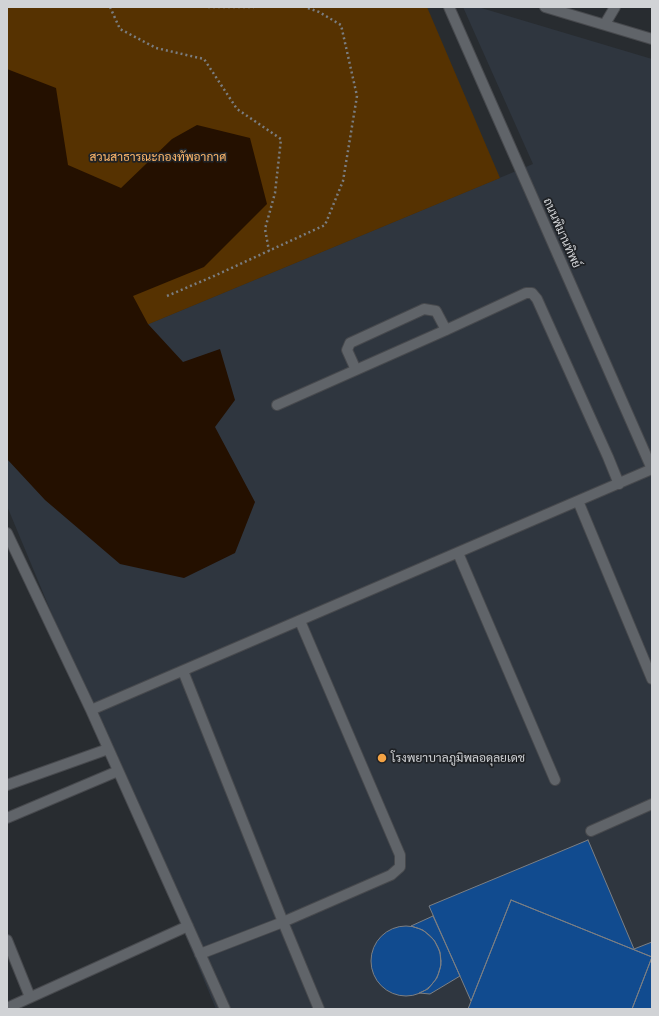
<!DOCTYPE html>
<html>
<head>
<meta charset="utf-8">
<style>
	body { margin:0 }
	#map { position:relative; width:659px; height:1016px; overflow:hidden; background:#282c30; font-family:"Golos Text",sans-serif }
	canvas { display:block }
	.frame { position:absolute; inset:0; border:8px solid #d1d3d6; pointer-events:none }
</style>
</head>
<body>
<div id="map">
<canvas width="659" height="1016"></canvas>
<div class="frame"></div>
</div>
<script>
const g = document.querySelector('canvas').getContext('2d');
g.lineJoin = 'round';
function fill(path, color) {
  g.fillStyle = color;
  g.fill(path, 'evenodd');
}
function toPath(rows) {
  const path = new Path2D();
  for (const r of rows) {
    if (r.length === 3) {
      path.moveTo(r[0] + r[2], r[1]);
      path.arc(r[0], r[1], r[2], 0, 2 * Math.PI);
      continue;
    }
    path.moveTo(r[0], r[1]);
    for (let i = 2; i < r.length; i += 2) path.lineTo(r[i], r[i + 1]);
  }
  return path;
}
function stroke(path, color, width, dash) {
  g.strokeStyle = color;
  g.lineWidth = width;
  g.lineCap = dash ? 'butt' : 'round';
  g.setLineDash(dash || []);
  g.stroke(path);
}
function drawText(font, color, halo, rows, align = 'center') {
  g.font = font + ' "Golos Text",Sarabun,sans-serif';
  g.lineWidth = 3.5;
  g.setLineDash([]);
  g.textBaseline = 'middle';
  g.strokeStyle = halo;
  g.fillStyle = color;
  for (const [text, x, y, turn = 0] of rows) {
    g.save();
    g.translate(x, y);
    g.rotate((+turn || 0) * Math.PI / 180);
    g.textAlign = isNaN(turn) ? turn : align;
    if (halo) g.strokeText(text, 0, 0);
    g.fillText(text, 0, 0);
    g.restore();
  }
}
fill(toPath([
	[463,7,478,7,652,59,652,1009,216,1009,7,506,7,383,533,164]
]), '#2f363f');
fill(toPath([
	[7,7,427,7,500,178,7,383]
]), '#563201');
fill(toPath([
	[7,69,56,88,68,165,121,188,172,139,197,125,250,138,267,204,204,267,133,296,148,324,183,362,220,349,235,400,215,427,255,502,235,553,184,578,120,564,45,500,7,459]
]), '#241000');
const building = toPath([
	[588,840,634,949,652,942,652,957,511,900,471,1001,429,906,588,840],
	[511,900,652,957,632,1009,468,1009,511,900],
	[433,916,460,976,430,994,419,993,428,989,437,978,441,965,440,952,434,940,423,930,411,926,433,916],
	[406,961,35],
	[652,957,652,1009,632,1009,652,957]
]);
fill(building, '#114b8f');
stroke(building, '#7b7f84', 1);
const minor = toPath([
	[449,7,652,469],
	[545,7,652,39],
	[605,24,615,7],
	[356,370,347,350,350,343,424,309,436,311,446,330],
	[277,405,446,330,526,293,532,293,537,299,608,457,619,484],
	[578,501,652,679],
	[7,533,91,710,225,1009],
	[458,553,555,780],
	[183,671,283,922,319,1009],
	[91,710,652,469],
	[7,785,108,749],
	[7,818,118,771],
	[591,831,652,804],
	[7,940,30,997],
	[200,954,283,922,391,875,400,867,400,855,300,621],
	[7,1008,188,926]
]);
stroke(minor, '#47494d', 12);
stroke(toPath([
	[110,7,120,29,156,48,204,59,237,109,281,139,275,193,265,229,269,251],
	[208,7,254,7],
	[167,296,214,276,325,225,343,181,357,96,341,25,319,12,305,7]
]), '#7a7d80', 2.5, [2, 3]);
stroke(minor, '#606469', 10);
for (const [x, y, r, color] of [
	[382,758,5,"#f4a344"]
]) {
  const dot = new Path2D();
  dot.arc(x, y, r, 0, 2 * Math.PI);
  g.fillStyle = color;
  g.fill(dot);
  stroke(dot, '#1f2226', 1.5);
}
drawText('12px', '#ffb86b', '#1f2226', [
	["สวนสาธารณะกองทัพอากาศ",158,157]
]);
drawText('12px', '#d1d3d6', '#1f2226', [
	["ถนนพิมานทิพย์",562,233,66]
]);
drawText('12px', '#d1d3d6', '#1f2226', [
	["โรงพยาบาลภูมิพลอดุลยเดช",391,758]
], 'left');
</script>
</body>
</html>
